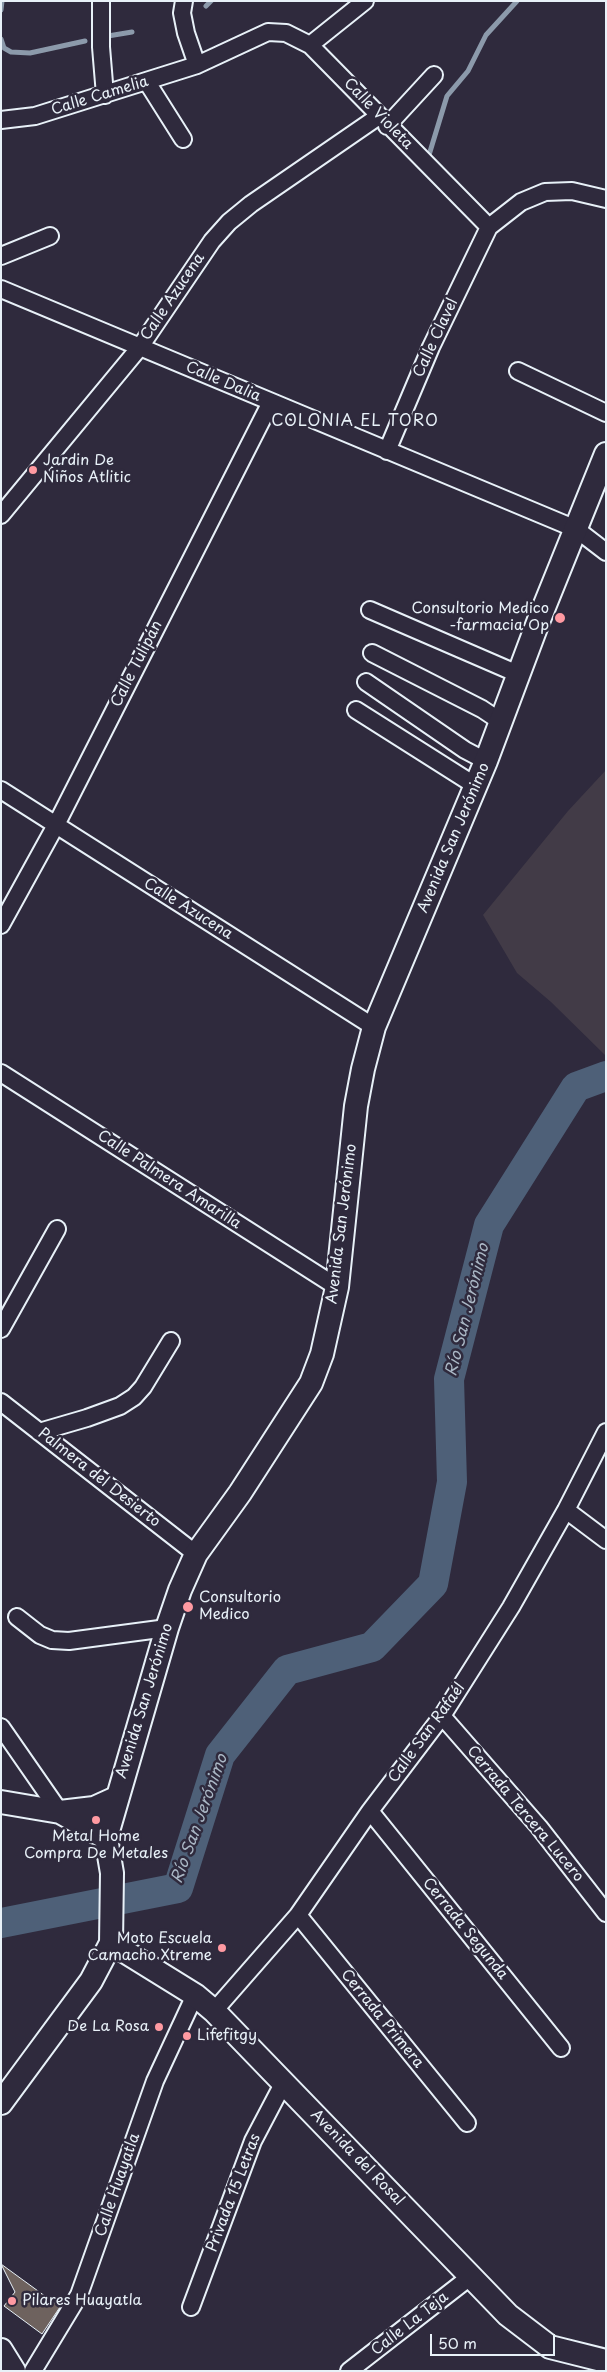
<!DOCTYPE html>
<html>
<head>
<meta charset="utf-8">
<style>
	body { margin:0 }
	#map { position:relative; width:607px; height:2372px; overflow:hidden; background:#2f2a3d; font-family:"Playpen Sans",sans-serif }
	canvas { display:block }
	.frame { position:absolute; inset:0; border:2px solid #e8f1f8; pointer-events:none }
	.scale { position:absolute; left:430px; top:2334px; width:125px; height:22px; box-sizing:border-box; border:2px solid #e8f1f8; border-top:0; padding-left:6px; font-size:15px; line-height:18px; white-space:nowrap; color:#e8f1f8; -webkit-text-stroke:4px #2f2a3d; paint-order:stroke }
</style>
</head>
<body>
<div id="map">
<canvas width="607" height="2372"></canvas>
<div class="frame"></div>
<div class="scale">50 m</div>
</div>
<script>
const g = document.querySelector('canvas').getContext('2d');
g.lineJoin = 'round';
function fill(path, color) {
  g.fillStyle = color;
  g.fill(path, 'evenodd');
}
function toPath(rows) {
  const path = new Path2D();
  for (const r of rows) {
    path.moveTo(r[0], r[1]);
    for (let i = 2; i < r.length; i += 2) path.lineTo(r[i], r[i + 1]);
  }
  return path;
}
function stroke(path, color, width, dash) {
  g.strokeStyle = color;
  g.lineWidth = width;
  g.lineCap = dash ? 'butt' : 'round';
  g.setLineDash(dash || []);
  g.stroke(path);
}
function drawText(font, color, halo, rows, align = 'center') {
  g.font = font + ' "Playpen Sans",sans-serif';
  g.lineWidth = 5;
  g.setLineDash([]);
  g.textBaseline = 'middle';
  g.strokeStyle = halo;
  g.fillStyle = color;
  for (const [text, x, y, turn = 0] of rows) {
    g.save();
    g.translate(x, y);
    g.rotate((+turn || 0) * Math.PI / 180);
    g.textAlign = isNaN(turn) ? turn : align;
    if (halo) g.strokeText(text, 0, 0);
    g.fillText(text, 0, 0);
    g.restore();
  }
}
fill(toPath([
	[606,770,606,1056,551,1002,517,973,483,915,568,811]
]), '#423b47');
stroke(toPath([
	[206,6,211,1],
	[1,10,2,1],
	[108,36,132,32],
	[1,39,4,48,11,52,30,53,85,41],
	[429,155,447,96,468,71,486,35,517,1]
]), '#8c9aab', 5);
stroke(toPath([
	[1,1923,178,1888,220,1755,287,1670,372,1647,433,1584,452,1482,449,1379,489,1225,576,1087,606,1076]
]), '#4e6078', 30);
const building = toPath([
	[1,2264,60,2307,42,2334,4,2306,15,2292,1,2264]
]);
fill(building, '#6e625e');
stroke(building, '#e8f1f8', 1);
const street = toPath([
	[101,1,101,47,105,95],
	[184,1,182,13,186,33,197,65,268,32,286,33,310,45,489,227],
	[310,45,365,1],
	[147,82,183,139],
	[1,120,35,116,197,65],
	[387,126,434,75],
	[1,256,50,236],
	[1,289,576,529,606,552],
	[518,371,606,413],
	[387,451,431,347,489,227,521,202,545,192,572,191,606,199],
	[1,515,140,347,212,241,229,222,251,204,379,116],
	[370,610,518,674],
	[372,653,482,709,500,721],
	[366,682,465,750,486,761],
	[356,710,476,786],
	[1,790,374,1027],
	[1,925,56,825,271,402],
	[1,1073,337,1287],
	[1,1329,57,1229],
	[1,1402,196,1554],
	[39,1432,87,1418,120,1406,134,1397,143,1387,171,1341],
	[566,1510,606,1540],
	[17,1617,40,1635,52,1640,69,1641,167,1628],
	[442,1716,539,1827,606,1913],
	[1,1727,60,1812],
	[370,1811,561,2048],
	[298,1915,467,2123],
	[214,2011,298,1915,370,1811,442,1716,511,1607,566,1510,606,1432],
	[191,2307,253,2141,284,2082],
	[33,2371,79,2295,155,2081,195,1995],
	[349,2371,470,2277]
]);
const secondary = toPath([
	[1,1802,60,1812,106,1838],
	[60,1812,94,1808,116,1798],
	[111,1943,195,1995,214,2011,508,2315,550,2347,606,2361],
	[1,2103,91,1981,111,1943,112,1873,106,1838,167,1628,180,1590,196,1554,240,1493,311,1383,322,1354,337,1287,356,1106,363,1069,374,1027,486,761,540,617,606,454],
	[1,2350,14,2371]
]);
stroke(street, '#e8f1f8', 20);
stroke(secondary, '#e8f1f8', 26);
stroke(street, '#2f2a3d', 16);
stroke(secondary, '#2f2a3d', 22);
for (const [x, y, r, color] of [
	[33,470,5,"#ff9aa2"],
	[560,618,6,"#ff9aa2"],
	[188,1607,6,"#ff9aa2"],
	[96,1820,5,"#ff9aa2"],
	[222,1948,5,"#ff9aa2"],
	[159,2027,5,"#ff9aa2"],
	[187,2036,5,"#ff9aa2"],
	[12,2301,5,"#ff9aa2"]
]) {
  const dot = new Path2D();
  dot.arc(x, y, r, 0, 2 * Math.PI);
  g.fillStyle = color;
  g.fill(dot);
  stroke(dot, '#2f2a3d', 2);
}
drawText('15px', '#e8f1f8', '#2f2a3d', [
	["Calle Camelia",100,96,-17],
	["Calle Violeta",378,114,46],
	["Calle Azucena",173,297,-56],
	["Calle Clavel",436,338,-65],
	["Calle Dalia",223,382,23],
	["Calle Tulipán",137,664,-63],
	["Avenida San Jerónimo",454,838,-67],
	["Calle Azucena",188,909,32],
	["Calle Palmera Amarilla",169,1180,33],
	["Avenida San Jerónimo",342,1224,-83],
	["Palmera del Desierto",99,1478,38],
	["Avenida San Jerónimo",145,1701,-73],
	["Calle San Rafaél",427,1733,-54],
	["Cerrada Tercera Lucero",525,1814,50],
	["Cerrada Segunda",465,1929,51],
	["Cerrada Primera",382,2019,51],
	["Avenida del Rosal",357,2158,46],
	["Calle Huayatla",118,2185,-71],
	["Privada 15 Letras",234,2193,-69],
	["Calle La Teja",410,2324,-38]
]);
drawText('15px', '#e8f1f8', '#2f2a3d', [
	["Jardin De",43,461],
	["Niños Atlitic",43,478],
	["Consultorio Medico",549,609,"right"],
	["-farmacia Op",549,626,"right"],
	["Consultorio",199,1598],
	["Medico",199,1615],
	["Metal Home",96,1837,"center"],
	["Compra De Metales",96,1854,"center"],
	["Moto Escuela",212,1939,"right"],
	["Camacho Xtreme",212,1956,"right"],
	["De La Rosa",149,2027,"right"],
	["Lifefitgy",197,2036],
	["Pilares Huayatla",22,2301]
], 'left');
g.letterSpacing = '1px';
drawText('16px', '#e8f1f8', '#2f2a3d', [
	["COLONIA EL TORO",355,422]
]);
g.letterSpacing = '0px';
drawText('italic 16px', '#aab7c5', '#2f2a3d', [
	["Río San Jerónimo",468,1310,-76],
	["Río San Jerónimo",200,1819,-70]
]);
</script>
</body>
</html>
